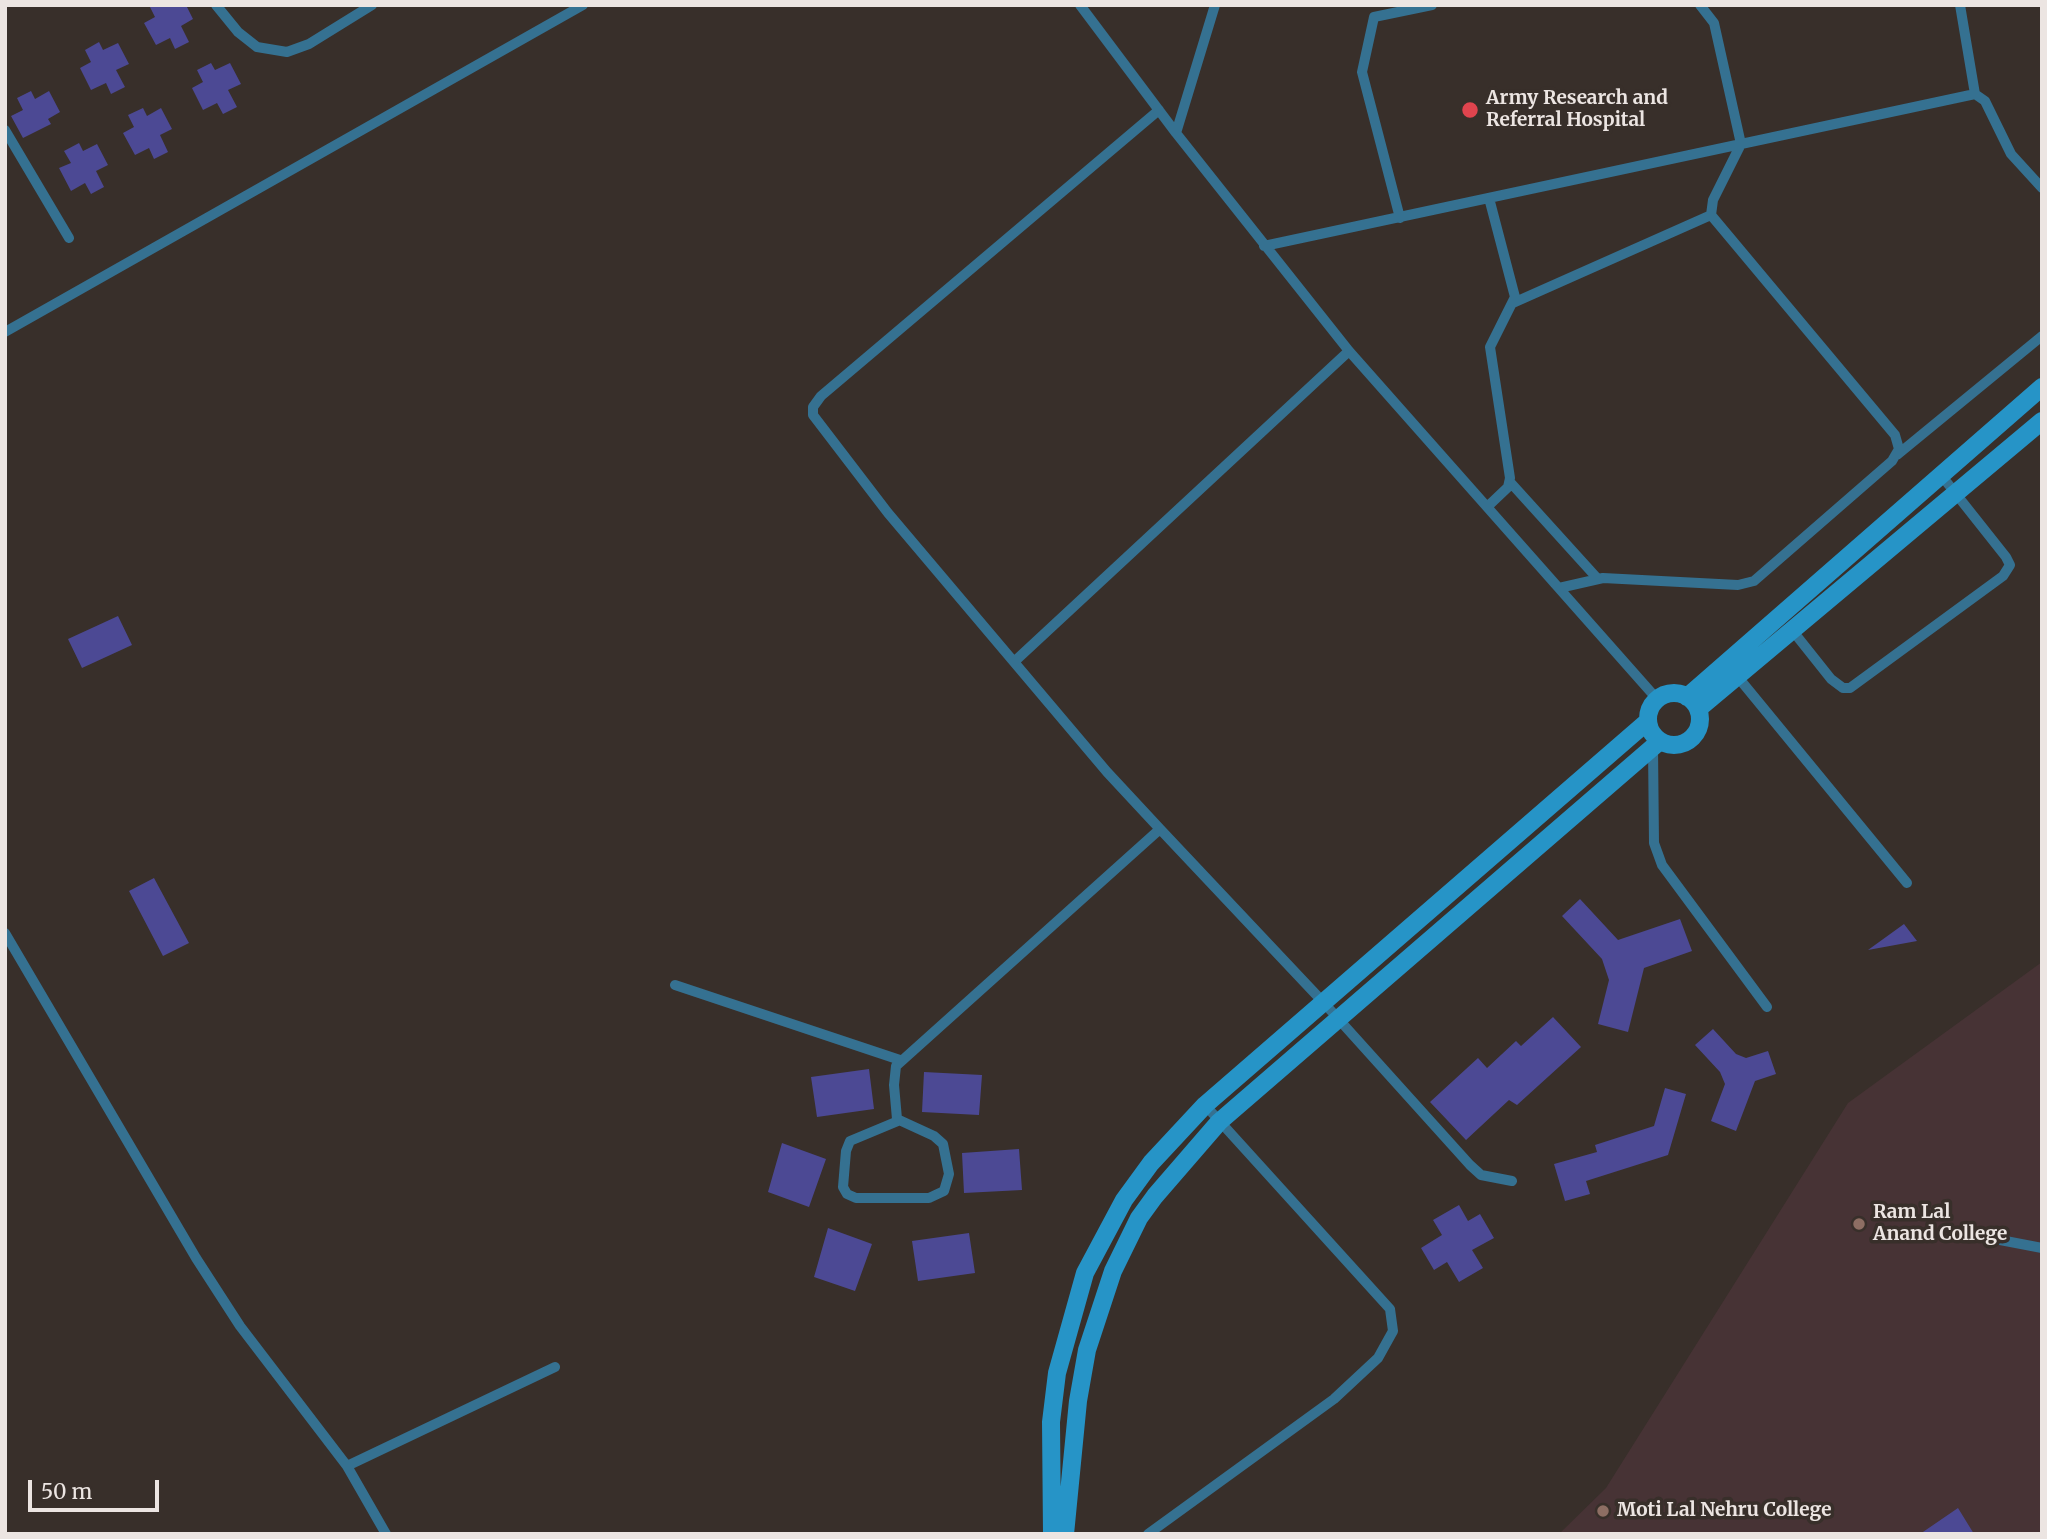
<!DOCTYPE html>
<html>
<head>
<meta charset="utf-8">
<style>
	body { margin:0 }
	#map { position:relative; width:2047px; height:1539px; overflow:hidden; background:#382f2a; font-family:Merriweather,serif }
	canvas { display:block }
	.frame { position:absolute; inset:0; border:7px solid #ece5e2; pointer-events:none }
	.scale { position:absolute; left:28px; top:1480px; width:131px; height:32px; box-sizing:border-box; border:4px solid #ece5e2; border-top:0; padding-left:9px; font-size:21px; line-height:24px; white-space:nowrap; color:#ece5e2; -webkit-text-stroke:5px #382f2a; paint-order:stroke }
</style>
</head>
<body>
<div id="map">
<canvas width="2047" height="1539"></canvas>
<div class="frame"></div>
<div class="scale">50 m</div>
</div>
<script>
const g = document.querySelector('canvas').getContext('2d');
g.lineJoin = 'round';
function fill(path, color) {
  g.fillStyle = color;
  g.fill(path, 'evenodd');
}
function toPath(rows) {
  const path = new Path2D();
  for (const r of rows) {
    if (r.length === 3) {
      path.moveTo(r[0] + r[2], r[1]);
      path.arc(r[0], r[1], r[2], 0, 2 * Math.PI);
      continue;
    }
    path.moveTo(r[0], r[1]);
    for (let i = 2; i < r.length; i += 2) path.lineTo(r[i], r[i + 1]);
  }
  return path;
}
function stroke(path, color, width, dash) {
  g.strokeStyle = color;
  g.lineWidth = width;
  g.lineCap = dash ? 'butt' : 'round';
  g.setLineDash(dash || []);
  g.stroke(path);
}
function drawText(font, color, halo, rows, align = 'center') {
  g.font = font + ' Merriweather,serif';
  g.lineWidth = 7;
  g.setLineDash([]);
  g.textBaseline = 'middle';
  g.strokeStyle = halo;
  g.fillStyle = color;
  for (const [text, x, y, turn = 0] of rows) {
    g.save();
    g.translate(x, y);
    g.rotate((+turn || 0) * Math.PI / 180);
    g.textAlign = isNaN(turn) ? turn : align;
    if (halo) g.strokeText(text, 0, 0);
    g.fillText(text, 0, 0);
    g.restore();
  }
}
fill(toPath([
	[2042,962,2042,1534,1559,1534,1606,1488,1848,1103]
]), '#473335');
fill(toPath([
	[149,5,186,5,193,19,181,26,189,42,175,49,170,38,156,45,144,23,155,17],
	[99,42,103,50,118,43,129,64,116,70,125,87,111,94,106,83,91,90,80,68,91,62,85,50],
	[211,63,215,70,230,63,241,84,228,90,237,107,223,114,217,103,203,110,192,88,203,82,197,70],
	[31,91,35,99,49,91,60,112,48,119,51,124,23,138,11,116,23,110,17,98],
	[143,108,147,116,161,108,172,129,160,135,168,152,154,159,149,148,135,155,123,133,134,127,128,115],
	[79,143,83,151,97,144,108,165,96,171,104,187,91,194,85,183,71,191,59,168,71,163,64,151],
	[118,616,132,645,82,668,68,639],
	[154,878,189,943,163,956,129,891],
	[1580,899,1618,940,1680,919,1692,951,1644,968,1628,1032,1598,1024,1609,980,1602,959,1562,916],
	[1904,924,1917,941,1868,950],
	[1553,1017,1581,1047,1517,1105,1509,1100,1466,1140,1430,1102,1478,1058,1487,1068,1516,1041,1521,1046],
	[1713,1029,1736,1054,1746,1058,1768,1051,1776,1074,1755,1081,1736,1131,1711,1121,1725,1084,1720,1072,1695,1045],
	[869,1069,874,1109,817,1117,811,1077],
	[924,1072,982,1075,979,1115,922,1112],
	[1665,1088,1686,1094,1668,1155,1586,1181,1590,1194,1565,1201,1554,1164,1597,1152,1595,1145,1654,1126],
	[782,1143,826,1159,809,1207,768,1192],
	[1019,1149,1022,1190,964,1193,962,1153],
	[1459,1205,1468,1221,1480,1214,1494,1238,1472,1250,1483,1268,1459,1282,1447,1262,1434,1270,1421,1248,1442,1235,1433,1220],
	[828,1228,872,1244,855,1291,814,1277],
	[969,1233,975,1273,918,1281,912,1241],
	[1958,1508,1974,1534,1920,1534]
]), '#4c4994');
stroke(toPath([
	[216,5,238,32,257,47,287,52,309,44,372,5],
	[1080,5,1176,133,1349,351,1657,699],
	[1960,5,1975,94],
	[1159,110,821,396,813,407,813,415,888,513,1107,772,1160,829],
	[5,130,69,238],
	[1176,133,1215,5],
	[1400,218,1362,72,1374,17,1432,5],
	[1264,246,1975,94,1985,101,2011,154,2042,188],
	[1513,303,1711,215],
	[5,332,583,5],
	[1897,455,2042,336],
	[1510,482,1597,578],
	[1488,506,1508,487,1510,478,1490,347,1515,297,1489,198],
	[1559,588,1603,578,1738,585,1754,581,1892,461,1899,449,1895,435,1711,215,1713,200,1741,144,1714,23,1700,5],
	[1792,630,1831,679,1843,688,1850,688,2003,576,2010,565,2006,557,1941,475],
	[1015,661,1349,351],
	[1737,676,1907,883],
	[1653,748,1654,843,1662,865,1767,1007],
	[5,933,196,1258,240,1326,347,1466,386,1534],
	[675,985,900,1060],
	[898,1121,850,1141,846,1151,843,1187,847,1194,856,1198,929,1198,944,1191,949,1174,943,1144,934,1136,897,1119,894,1085,896,1066,1160,829,1324,1003,1470,1165,1481,1175,1512,1181],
	[1995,1239,2042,1248],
	[347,1466,555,1367],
	[1148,1534,1334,1399,1378,1358,1393,1331,1390,1309,1205,1105]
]), '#357191', 10);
stroke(toPath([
	[1674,719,26],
	[1687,697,2042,387],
	[1698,709,2042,421],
	[1052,1534,1051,1422,1057,1373,1085,1273,1124,1200,1151,1163,1205,1105,1648,721],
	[1065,1534,1078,1401,1087,1350,1113,1271,1139,1218,1155,1196,1219,1122,1660,741]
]), '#2694c7', 18);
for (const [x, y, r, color] of [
	[1470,110,9,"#e0444e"],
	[1859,1224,7,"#8d6e63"],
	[1603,1511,7,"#8d6e63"]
]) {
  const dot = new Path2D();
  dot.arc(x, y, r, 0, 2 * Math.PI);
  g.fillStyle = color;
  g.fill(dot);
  stroke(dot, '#382f2a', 2.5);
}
drawText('bold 19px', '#ece5e2', '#382f2a', [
	["Army Research and",1486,99],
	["Referral Hospital",1486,121],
	["Ram Lal",1873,1213],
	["Anand College",1873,1235],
	["Moti Lal Nehru College",1617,1511]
], 'left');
</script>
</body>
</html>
